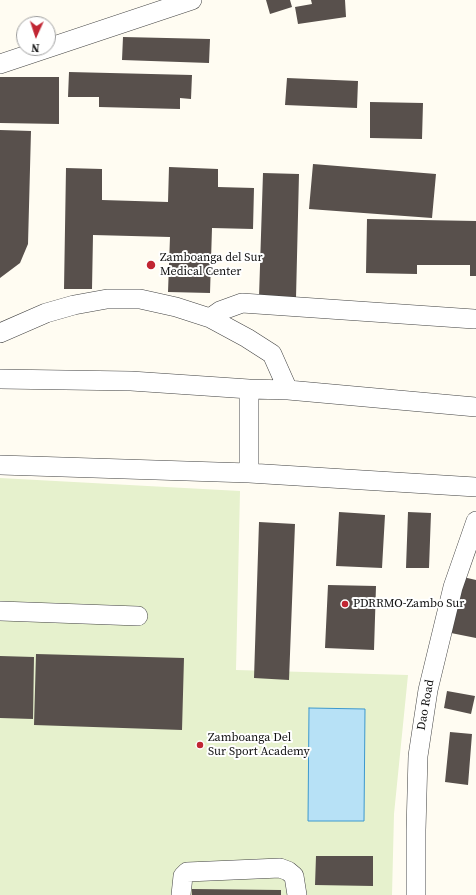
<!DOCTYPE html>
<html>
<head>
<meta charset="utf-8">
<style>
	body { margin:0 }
	#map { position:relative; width:476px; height:895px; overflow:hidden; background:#fffcf2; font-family:"Source Serif 4",serif }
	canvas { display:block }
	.north { position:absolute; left:16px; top:16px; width:40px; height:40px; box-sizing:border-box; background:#fff; border:1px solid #9f9f9f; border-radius:50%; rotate:183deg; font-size:11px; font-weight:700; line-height:16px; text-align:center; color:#0f0f0f }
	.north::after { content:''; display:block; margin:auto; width:14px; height:18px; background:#c12633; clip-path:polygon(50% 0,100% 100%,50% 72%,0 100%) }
</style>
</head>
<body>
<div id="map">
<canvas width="476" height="895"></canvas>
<div class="north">N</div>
</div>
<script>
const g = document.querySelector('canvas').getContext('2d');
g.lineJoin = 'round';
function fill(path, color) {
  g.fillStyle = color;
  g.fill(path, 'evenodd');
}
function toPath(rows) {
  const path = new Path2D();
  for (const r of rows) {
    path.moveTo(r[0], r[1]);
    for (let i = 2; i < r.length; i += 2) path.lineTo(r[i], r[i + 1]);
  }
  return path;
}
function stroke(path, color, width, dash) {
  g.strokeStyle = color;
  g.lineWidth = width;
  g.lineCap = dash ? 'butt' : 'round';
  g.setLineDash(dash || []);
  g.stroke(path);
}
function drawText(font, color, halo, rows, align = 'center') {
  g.font = font + ' "Source Serif 4",serif';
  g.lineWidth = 4;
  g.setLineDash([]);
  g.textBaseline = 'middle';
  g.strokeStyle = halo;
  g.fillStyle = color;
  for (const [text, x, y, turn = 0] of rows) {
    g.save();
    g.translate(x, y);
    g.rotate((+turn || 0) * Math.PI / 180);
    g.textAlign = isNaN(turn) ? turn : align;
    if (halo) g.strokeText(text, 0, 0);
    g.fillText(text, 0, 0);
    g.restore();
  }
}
fill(toPath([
	[0,478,240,491,236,670,408,675,394,814,392,895,0,895]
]), '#e6f1cd');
const water = toPath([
	[309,708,365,709,364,821,308,821,309,708]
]);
fill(water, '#b7e1f6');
stroke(water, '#3d99ce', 1);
fill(toPath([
	[266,0,290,0,292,7,270,14],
	[311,0,345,0,346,17,298,24,295,7,312,4],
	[123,37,210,39,209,63,122,60],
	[69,72,192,75,191,99,180,98,180,109,99,107,99,97,68,97],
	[0,77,59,77,59,124,0,123],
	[287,78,358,81,357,108,285,105],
	[370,102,423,103,422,139,370,138],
	[0,130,31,131,28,244,20,263,0,278],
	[313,164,436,174,432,218,309,209],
	[169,167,218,169,218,187,254,188,253,229,212,228,210,293,168,292,170,237,93,235,92,289,64,289,66,168,102,169,102,200,168,202],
	[263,173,299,174,296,298,259,297],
	[367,219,476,221,476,276,470,276,470,265,417,265,417,274,366,273],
	[339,512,385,515,382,568,336,566],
	[408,512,431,513,429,568,406,568],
	[259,522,295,524,289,680,254,678],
	[463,577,476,580,476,638,451,633],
	[328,585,376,586,374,650,325,648],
	[36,654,184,658,182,730,34,725],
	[0,656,34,657,33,719,0,718],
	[447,691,475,696,471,714,444,708],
	[450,732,472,734,468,785,445,782],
	[316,856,373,856,373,886,315,885],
	[192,889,281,890,281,895,192,895]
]), '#58504c');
const minor = toPath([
	[0,64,192,0],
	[210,318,220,311,242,303,474,319],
	[0,333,46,313,74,305,107,299,140,299,176,307,210,318,247,338,272,354,288,390],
	[0,379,131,381,249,389],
	[0,465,249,473,476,487],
	[249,473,249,389,288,390,476,407],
	[0,611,138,616],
	[181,895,183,876,187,872,280,868,288,871,294,876,297,895],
	[416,895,416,830,418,756,428,690,453,587,476,521]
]);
stroke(minor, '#424242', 20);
stroke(minor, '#fff', 19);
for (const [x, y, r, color] of [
	[151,265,5,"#c12633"],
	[345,604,4,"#c12633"],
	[200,745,4,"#c12633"]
]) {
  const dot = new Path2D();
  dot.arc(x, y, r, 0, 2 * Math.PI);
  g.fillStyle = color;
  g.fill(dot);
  stroke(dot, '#fff', 1.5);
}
drawText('12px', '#0f0f0f', '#fff', [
	["Zamboanga del Sur",160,258],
	["Medical Center",160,272],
	["PDRRMO-Zambo Sur",353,604],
	["Zamboanga Del",208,738],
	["Sur Sport Academy",208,752]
], 'left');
drawText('12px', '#0f0f0f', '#fff', [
	["Dao Road",426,705,-80]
]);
</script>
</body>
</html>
